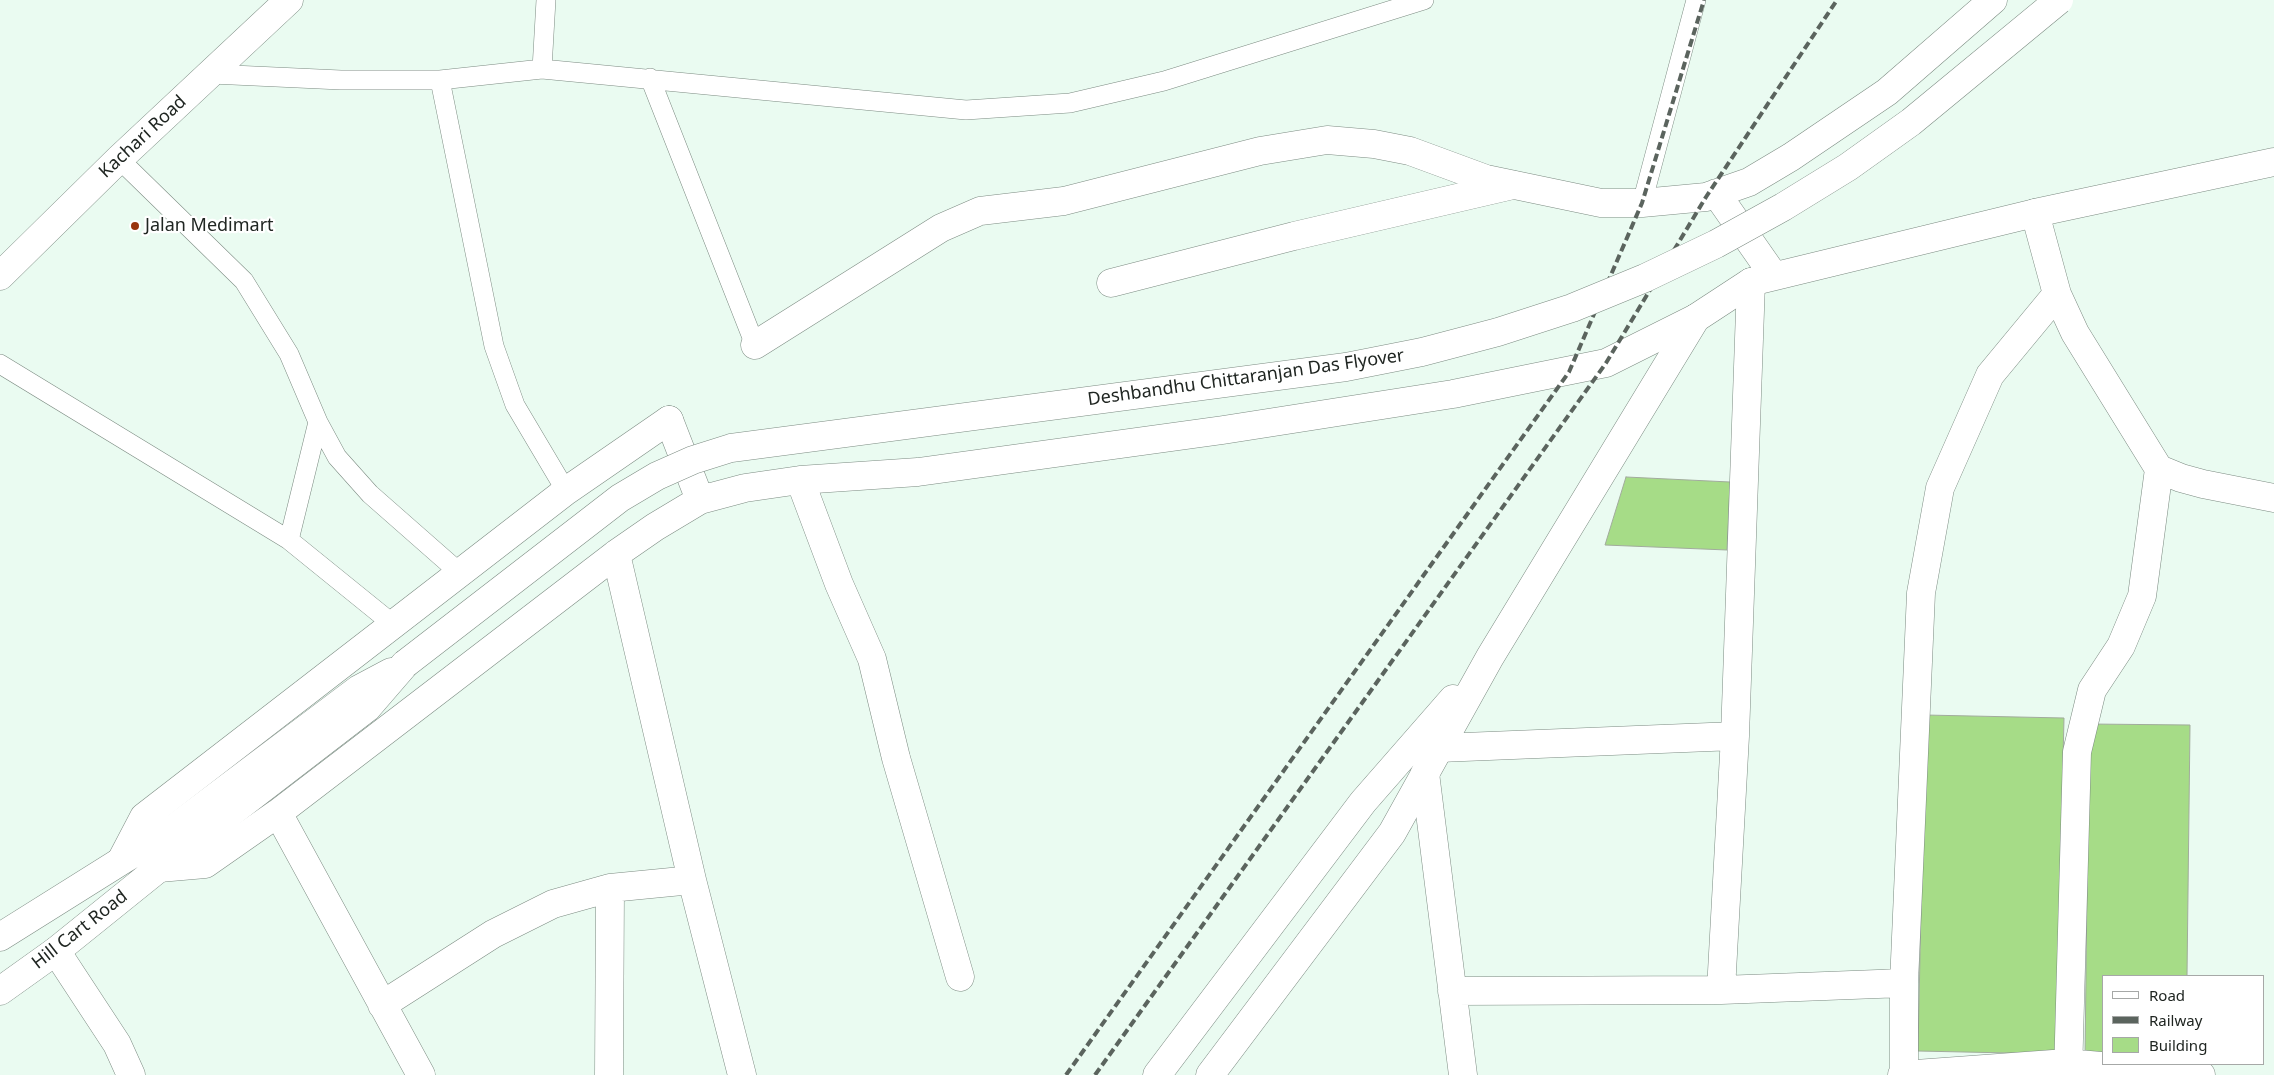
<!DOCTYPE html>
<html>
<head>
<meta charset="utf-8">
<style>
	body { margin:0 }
	#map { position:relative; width:2274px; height:1075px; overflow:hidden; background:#eafbf1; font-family:"Noto Sans",sans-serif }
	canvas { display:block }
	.legend { position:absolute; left:2102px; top:975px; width:162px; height:90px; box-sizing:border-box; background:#fff; border:1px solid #a6a8a7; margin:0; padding:6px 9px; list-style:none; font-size:15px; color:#202622 }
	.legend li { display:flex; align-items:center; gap:10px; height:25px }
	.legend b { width:25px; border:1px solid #a6a8a7 }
</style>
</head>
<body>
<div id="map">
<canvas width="2274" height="1075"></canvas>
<ul class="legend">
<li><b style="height:6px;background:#fff"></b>Road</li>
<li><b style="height:6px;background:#5b645e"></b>Railway</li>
<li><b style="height:14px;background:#a6dc87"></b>Building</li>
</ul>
</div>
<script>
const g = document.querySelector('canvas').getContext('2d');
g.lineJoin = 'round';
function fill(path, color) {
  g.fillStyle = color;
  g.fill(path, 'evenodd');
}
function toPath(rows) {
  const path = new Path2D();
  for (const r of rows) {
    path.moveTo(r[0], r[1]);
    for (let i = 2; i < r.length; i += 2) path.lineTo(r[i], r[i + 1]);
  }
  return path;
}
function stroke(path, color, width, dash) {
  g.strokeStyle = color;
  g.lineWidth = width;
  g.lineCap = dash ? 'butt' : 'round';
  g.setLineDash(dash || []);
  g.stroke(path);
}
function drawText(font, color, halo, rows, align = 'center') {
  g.font = font + ' "Noto Sans",sans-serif';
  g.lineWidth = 4.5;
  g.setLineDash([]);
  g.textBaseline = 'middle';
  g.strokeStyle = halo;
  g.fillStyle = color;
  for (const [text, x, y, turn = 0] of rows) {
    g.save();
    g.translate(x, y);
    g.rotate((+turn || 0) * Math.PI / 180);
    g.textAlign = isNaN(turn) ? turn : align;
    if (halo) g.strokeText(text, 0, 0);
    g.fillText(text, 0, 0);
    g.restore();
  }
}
const building = toPath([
	[1626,477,1730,482,1727,550,1605,545,1626,477],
	[1925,715,2064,718,2056,1054,1918,1051,1925,715],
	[2089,724,2190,725,2187,976,2103,976,2103,1057,2085,1057,2089,724]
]);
fill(building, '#a6dc87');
stroke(building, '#a1ab9c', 1);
const service = toPath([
	[542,69,546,0],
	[211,74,341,80,440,80,542,69,966,110,1070,103,1164,81,1424,0],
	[650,78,755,345],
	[440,80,494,346,515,405,566,491],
	[119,159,244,281,289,354,318,422,337,457,370,494,461,574],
	[1642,203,1696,0],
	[0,364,289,540,394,625],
	[289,540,318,422]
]);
const minor = toPath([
	[2035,213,2057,294,2075,333,2159,469,2181,478,2203,484,2274,498],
	[1111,283,1294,236,1513,185],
	[669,420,700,500],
	[800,480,839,584,872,659,896,758,960,977],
	[616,554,692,880,742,1075],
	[1439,748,1735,736],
	[1425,773,1463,1075],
	[278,813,421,1075],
	[159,868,205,864,278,813,616,554,655,527,700,500,745,488,800,480,918,472,1223,430,1453,394,1606,363,1696,318],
	[56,951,117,1044,131,1075],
	[1721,990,1735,736,1751,282],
	[1452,991,1721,990,1904,983],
	[382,1005,493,934,553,904,610,888,692,880],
	[609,1075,610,888],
	[1902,1075,2067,1063,2201,1075],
	[1904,1075,1904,983,1921,593,1940,488,1990,375,2057,294],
	[2068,1075,2077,752,2092,690,2121,646,2142,596,2159,469]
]);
const tertiary = toPath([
	[1716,193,1774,276],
	[0,276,119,159,289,0],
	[755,345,941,228,980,211,1064,201,1260,151,1327,140,1374,144,1410,151,1486,179,1601,203,1642,203,1706,197,1749,182,1791,157,1887,92,1993,0],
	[122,859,144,817,566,491,669,420],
	[1157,1075,1363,802,1453,699],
	[1210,1075,1392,833,1490,657,1696,318,1751,282,2035,213,2274,162]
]);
const secondary = toPath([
	[0,937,177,826,359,689,391,672],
	[0,991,56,951,159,868,367,708,405,664]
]);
stroke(service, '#7c8b82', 20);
stroke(minor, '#7c8b82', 29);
stroke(tertiary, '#7c8b82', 29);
stroke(secondary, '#7c8b82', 29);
stroke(service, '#fff', 19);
stroke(minor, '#fff', 28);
stroke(tertiary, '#fff', 28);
stroke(secondary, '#fff', 28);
stroke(toPath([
	[1066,1075,1569,372,1642,203,1704,0],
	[1095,1075,1606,363,1706,197,1837,0]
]), '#5b645e', 4, [8, 4]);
const secondaryBridge = toPath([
	[405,664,620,498,657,476,693,460,731,448,1346,367,1422,352,1498,332,1572,308,1645,278,1716,244,1783,207,1848,167,1911,122,2059,0]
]);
stroke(secondaryBridge, '#7c8b82', 29, []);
stroke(secondaryBridge, '#fff', 28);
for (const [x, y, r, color] of [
	[135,226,5,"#99330d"]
]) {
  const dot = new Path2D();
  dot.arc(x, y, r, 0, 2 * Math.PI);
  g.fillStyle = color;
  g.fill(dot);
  stroke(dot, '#fff', 2);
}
drawText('18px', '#202622', '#fff', [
	["Kachari Road",143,137,-43],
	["Deshbandhu Chittaranjan Das Flyover",1246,378,-8],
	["Hill Cart Road",80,930,-38]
]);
drawText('18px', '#202622', '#fff', [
	["Jalan Medimart",145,226]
], 'left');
</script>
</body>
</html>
